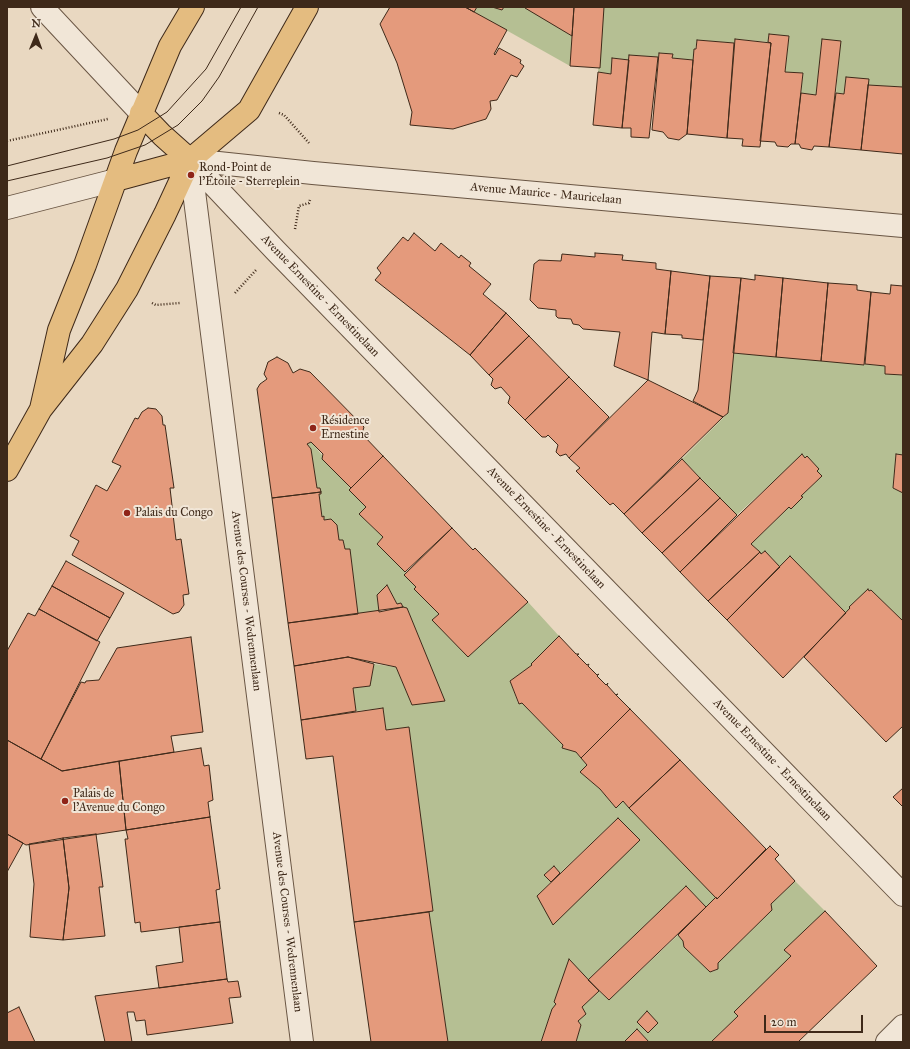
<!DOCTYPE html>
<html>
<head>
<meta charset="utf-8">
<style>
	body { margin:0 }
	#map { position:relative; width:910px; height:1049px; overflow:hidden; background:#e9d8c1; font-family:"IM FELL Great Primer",serif }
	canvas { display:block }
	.frame { position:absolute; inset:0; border:8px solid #3e2919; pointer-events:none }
	.north { position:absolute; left:16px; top:16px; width:40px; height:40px; -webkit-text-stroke:3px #f1e6d7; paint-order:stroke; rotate:1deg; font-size:11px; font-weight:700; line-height:16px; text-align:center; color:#3e2919 }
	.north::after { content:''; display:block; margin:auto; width:14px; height:18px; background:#3e2919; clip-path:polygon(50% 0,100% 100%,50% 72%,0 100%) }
	.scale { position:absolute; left:764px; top:1015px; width:99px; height:18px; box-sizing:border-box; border:2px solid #3e2919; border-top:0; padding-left:5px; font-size:12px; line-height:14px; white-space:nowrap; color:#3e2919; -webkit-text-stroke:3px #f1e6d7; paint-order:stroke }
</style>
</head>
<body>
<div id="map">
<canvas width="910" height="1049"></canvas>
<div class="frame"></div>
<div class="north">N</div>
<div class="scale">20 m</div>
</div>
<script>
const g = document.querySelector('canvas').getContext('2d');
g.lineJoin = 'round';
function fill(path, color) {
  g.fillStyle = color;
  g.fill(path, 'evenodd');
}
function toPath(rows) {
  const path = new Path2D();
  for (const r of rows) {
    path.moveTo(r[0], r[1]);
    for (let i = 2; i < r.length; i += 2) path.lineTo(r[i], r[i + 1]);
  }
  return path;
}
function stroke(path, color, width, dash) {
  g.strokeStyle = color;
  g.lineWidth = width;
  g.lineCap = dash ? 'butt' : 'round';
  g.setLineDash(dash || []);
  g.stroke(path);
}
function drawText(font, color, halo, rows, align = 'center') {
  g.font = font + ' "IM FELL Great Primer",serif';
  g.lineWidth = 4;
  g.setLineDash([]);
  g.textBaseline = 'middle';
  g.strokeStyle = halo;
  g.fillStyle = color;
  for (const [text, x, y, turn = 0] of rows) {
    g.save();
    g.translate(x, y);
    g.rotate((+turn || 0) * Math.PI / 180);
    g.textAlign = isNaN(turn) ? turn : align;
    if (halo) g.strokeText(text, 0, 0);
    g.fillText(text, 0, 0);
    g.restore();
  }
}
fill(toPath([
	[477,7,492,7,502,10,504,7,525,7,572,36,570,66,474,12],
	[603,7,903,7,903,87,868,85,846,77,844,94,836,93,840,42,822,39,816,95,801,93,803,73,785,72,789,36,769,34,768,42,735,39,735,43,697,40,693,60,672,58,673,54,659,53,658,57,630,55,629,60,612,58,611,74,598,72],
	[733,353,885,366,885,374,903,375,903,455,896,455,893,488,903,493,903,621,871,590,869,591,868,590,849,607,850,608,846,613,790,556,780,567,765,551,761,554,751,544,789,507,802,497,801,496,822,476,817,471,819,469,807,456,805,458,802,455,737,515,682,459,728,413],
	[311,442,366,507,359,514,383,537,377,544,406,573,404,575,416,587,414,589,439,614,433,620,468,656,528,602,559,636,531,664,532,665,510,681,518,703,522,703,563,745,562,748,576,752,587,765,580,772,600,789,616,808,623,801,716,897,706,907,686,886,588,980,552,1009,541,1042,448,1042,429,912,433,911,409,727,386,730,383,708,356,711,353,688,370,686,374,664,396,667,412,705,444,700,407,608,403,607,401,603,397,604,387,585,377,595,379,612,358,614,350,549,345,549,343,540,339,540,337,525,331,519,324,520,324,517,322,517,319,494,321,494,320,488,317,488,311,449,307,444],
	[618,818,640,840,537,896,551,882,544,875,554,866,560,873],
	[795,881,825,911,785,950,791,956,738,1016,711,1042,649,1042,637,1029,624,1042,576,1042,581,1025,578,1021,586,1014,582,1007,599,991,609,1000,678,935,683,941,684,947,710,972,714,971,718,969,718,963,772,910,771,904]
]), '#b5bf93');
const building = toPath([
	[390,7,465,7,507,30,494,54,495,55,499,48,521,60,520,63,524,66,517,77,511,75,497,100,490,101,491,109,486,119,453,129,410,125,412,112,397,63,380,24,390,7],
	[465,7,477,7,474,12,465,7],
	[492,7,504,7,502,10,492,7],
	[525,7,574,7,572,36,525,8,525,7],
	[574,7,604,7,600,68,570,66,574,7],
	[769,34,789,36,785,72,803,73,795,144,791,144,788,147,777,146,775,142,760,141,771,43,768,42,769,34],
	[735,39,771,43,760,147,742,146,743,139,727,138,735,39],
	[822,39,841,41,829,147,814,146,812,150,801,148,799,144,795,144,801,93,816,95,822,39],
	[697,40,734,43,727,138,687,134,694,49,696,49,697,40],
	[659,53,673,54,672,58,693,60,687,134,679,140,668,138,663,132,652,130,659,53],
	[629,55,658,57,649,138,631,137,631,128,622,128,629,55],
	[612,58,629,60,622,128,593,125,598,72,611,74,612,58],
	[846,77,869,79,861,150,829,147,836,93,844,94,846,77],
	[868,85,903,87,903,154,861,150,868,85],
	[414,233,435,251,441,243,459,258,461,255,471,263,469,266,491,284,483,294,506,313,470,355,375,280,381,273,377,268,403,237,408,241,414,233],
	[595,253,623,255,622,260,656,263,656,269,671,271,665,334,652,332,648,380,614,366,620,332,583,329,579,325,573,324,571,319,558,318,556,316,556,310,538,308,530,300,534,264,539,260,561,261,562,254,595,257,595,253],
	[671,271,710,276,703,340,682,338,682,335,665,334,671,271],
	[755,275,783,278,776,357,733,353,741,278,755,280,755,275],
	[710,276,741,278,728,413,723,417,693,401,698,390,710,276],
	[783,278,828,283,821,361,776,357,783,278],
	[828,283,857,285,857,290,871,292,864,365,821,361,828,283],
	[891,285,903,286,903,375,885,374,885,366,865,364,871,292,890,294,891,285],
	[506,313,529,336,489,375,470,355,506,313],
	[529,336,569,377,525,420,508,403,510,397,501,387,495,389,491,385,493,379,489,375,529,336],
	[277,357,288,363,293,373,300,369,310,372,364,427,362,434,383,456,351,488,322,459,323,454,311,442,307,444,311,449,317,488,320,488,321,492,272,498,257,389,260,384,267,379,264,374,268,362,277,357],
	[569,377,609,417,569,458,566,454,560,456,556,452,558,445,548,435,546,437,542,437,525,420,569,377],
	[648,380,723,417,624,514,613,503,610,505,576,471,580,468,569,458,648,380],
	[148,408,156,409,162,416,163,425,165,425,174,488,170,488,176,540,181,539,189,594,183,595,184,605,179,612,173,614,72,555,79,541,70,536,96,485,107,491,121,466,112,462,135,418,138,419,142,412,148,408],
	[802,454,805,458,807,456,819,469,817,471,822,476,801,496,803,497,791,509,789,507,751,544,760,552,708,601,680,572,802,454],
	[896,454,903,455,903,493,893,488,896,454],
	[383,456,452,528,405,572,377,544,383,537,359,514,366,507,349,490,383,456],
	[682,459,700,478,642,533,624,514,682,459],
	[700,478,720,498,662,553,642,533,700,478],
	[321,492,321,494,319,494,322,517,324,516,324,520,331,519,337,525,339,540,343,540,345,549,350,549,358,614,288,623,272,498,321,492],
	[720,498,737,515,680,572,662,553,720,498],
	[452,528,473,550,475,548,528,602,468,657,432,620,439,614,414,589,416,587,404,575,452,528],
	[765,551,780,567,727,620,708,601,760,552,761,554,765,551],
	[790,556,846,613,783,678,727,620,790,556],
	[66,561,124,593,110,618,52,586,66,561],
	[387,585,397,604,401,603,403,607,379,612,377,595,387,585],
	[52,586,110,618,97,641,39,609,52,586],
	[868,589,869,591,871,590,903,621,903,726,886,742,804,657,850,608,849,607,868,589],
	[403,607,407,608,445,701,412,705,396,667,348,657,294,666,288,623,403,607],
	[39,609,100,642,41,759,7,740,7,651,28,613,35,616,39,609],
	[559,636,576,654,579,654,577,655,587,665,589,664,588,666,597,675,599,674,597,676,606,685,608,683,607,685,616,695,618,694,616,695,630,709,581,758,576,752,562,748,563,745,522,703,519,704,510,681,532,665,531,664,559,636],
	[191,637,203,732,171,736,174,752,62,771,41,759,81,682,85,683,86,681,99,680,117,648,191,637],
	[348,657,374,664,370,686,353,688,356,711,301,720,294,666,348,657],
	[383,708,386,730,409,727,433,911,354,922,333,756,306,759,301,720,383,708],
	[630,709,680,760,629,808,623,801,616,808,600,789,580,772,587,765,581,758,630,709],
	[7,740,62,771,119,761,126,830,26,845,7,834,7,740],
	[201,748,204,766,209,765,213,800,208,802,210,817,126,830,119,761,201,748],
	[680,760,766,849,717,899,629,808,680,760],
	[903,788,903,807,893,797,903,788],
	[210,817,220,889,216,890,220,922,141,932,140,922,135,923,125,839,128,839,126,830,210,817],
	[618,818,640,840,553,925,537,896,618,818],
	[7,834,23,843,7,872,7,834],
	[96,834,103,887,99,887,105,936,63,940,69,888,63,838,96,834],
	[63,838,69,888,63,940,30,937,34,884,29,844,63,838],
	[770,846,779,855,775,859,795,881,771,904,772,910,718,963,718,969,710,972,684,947,683,941,678,935,716,897,717,899,770,846],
	[554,866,560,873,551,882,544,875,554,866],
	[686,886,706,907,609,1000,588,980,686,886],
	[825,911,877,966,798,1042,711,1042,738,1016,734,1012,791,956,784,950,825,911],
	[429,912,448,1042,371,1042,354,922,429,912],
	[220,922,227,979,159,988,156,966,183,962,179,927,220,922],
	[569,959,599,991,582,1007,586,1014,578,1021,581,1025,576,1042,541,1042,552,1009,556,1004,554,1002,569,959],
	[227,979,228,982,238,981,241,997,229,998,233,1023,147,1035,145,1020,136,1021,134,1012,127,1012,132,1042,105,1042,95,996,227,979],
	[19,1007,35,1042,7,1042,7,1013,19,1007],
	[647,1011,658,1023,648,1033,637,1022,647,1011],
	[637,1029,649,1042,624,1042,637,1029]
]);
fill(building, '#e49a7c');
stroke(building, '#3e2919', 1);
const street = toPath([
	[42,7,141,113],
	[190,160,275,250,903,895],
	[190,160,302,1042],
	[190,160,313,173,903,226],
	[7,208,116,180],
	[887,1042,903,1026]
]);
const primary = toPath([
	[141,113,162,135,190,160],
	[116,180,190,160,249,110,307,7],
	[41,409,59,330,85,265,126,151,170,46,193,7],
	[7,470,41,409,92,344,127,289,165,214,190,160]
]);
stroke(street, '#695543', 24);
stroke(primary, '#3e2919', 24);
stroke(toPath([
	[279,113,284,115,309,143],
	[7,141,108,119],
	[295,229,299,206,309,203,310,200],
	[235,293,256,270],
	[152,303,156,305,180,303]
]), '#3e2919', 2.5, [1, 2]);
stroke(street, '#f1e6d7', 22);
stroke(primary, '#e4bc80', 22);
stroke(toPath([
	[7,166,114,139,138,130,167,112,206,69,241,7],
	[7,181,107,158,145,145,178,125,202,101,219,77,258,7]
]), '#3e2919', 1);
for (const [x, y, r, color] of [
	[191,175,4,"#8f2418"],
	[313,428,4,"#8f2418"],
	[127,513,4,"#8f2418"],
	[65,801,4,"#8f2418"]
]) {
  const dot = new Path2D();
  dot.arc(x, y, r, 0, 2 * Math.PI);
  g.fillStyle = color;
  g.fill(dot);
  stroke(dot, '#f1e6d7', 1.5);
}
drawText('12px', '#3e2919', '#f1e6d7', [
	["Rond-Point de",199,168],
	["l'Étoile - Sterreplein",199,182],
	["Résidence",321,421],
	["Ernestine",321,435],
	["Palais du Congo",135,513],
	["Palais de",73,794],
	["l'Avenue du Congo",73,808]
], 'left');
drawText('12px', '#3e2919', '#f1e6d7', [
	["Avenue Maurice - Mauricelaan",546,194,5],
	["Avenue Ernestine - Ernestinelaan",320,296,46],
	["Avenue Ernestine - Ernestinelaan",546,528,46],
	["Avenue des Courses - Wedrennenlaan",246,601,83],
	["Avenue Ernestine - Ernestinelaan",772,760,46],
	["Avenue des Courses - Wedrennenlaan",287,922,83]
]);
</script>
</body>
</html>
